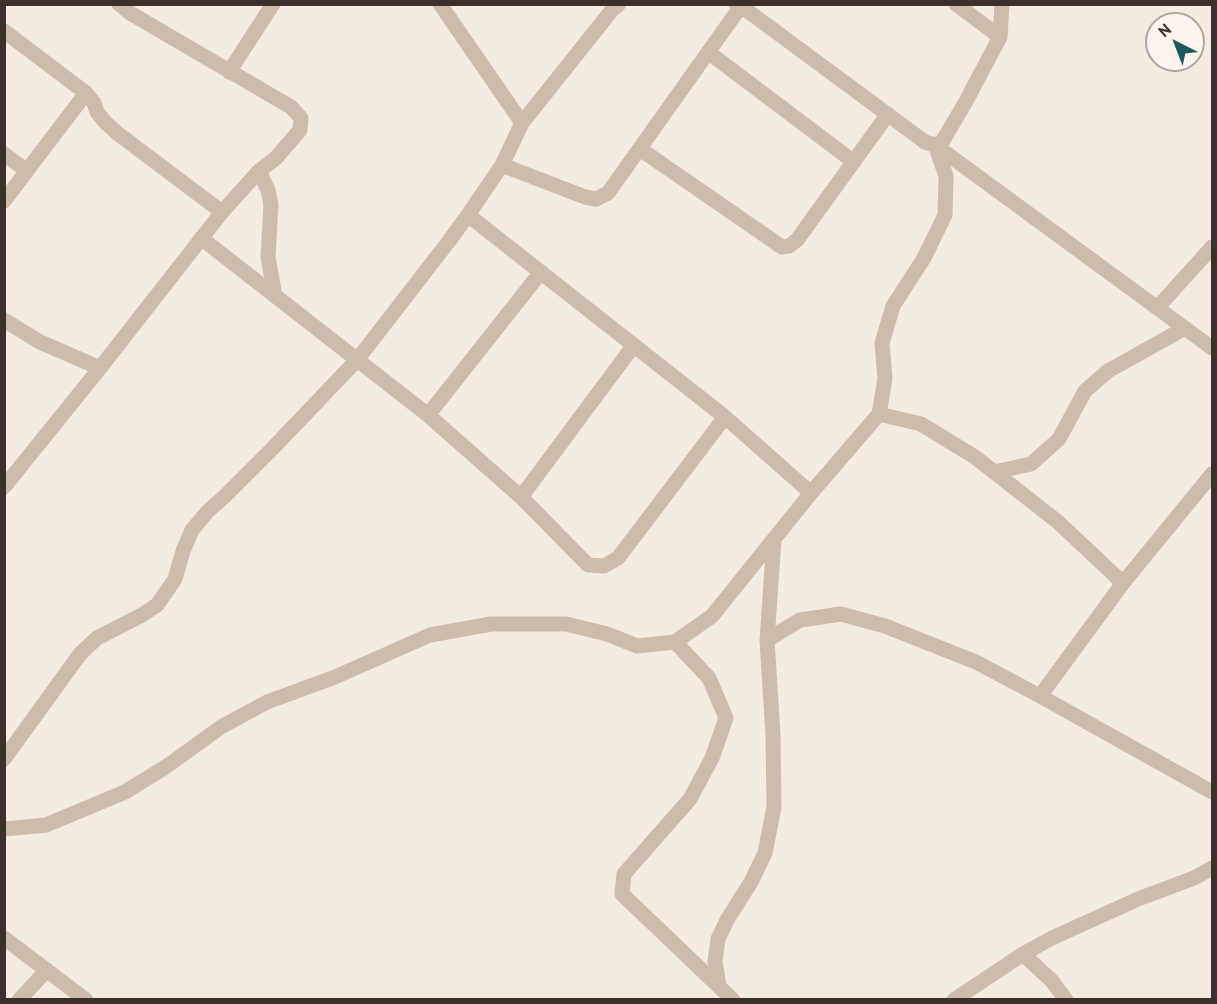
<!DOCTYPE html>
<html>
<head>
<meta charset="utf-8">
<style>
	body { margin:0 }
	#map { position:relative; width:1217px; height:1004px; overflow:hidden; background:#f4ebe1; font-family:"PT Sans",sans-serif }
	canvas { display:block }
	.frame { position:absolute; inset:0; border:6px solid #3b302b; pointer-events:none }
	.north { position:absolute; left:1145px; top:12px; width:60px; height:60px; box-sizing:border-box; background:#fbf5ee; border:2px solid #aea6a0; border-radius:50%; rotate:318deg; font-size:16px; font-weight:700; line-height:24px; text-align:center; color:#3b302b }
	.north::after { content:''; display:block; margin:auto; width:21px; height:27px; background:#1f5a5e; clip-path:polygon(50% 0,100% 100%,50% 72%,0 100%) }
</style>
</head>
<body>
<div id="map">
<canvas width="1217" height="1004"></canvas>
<div class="frame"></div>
<div class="north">N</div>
</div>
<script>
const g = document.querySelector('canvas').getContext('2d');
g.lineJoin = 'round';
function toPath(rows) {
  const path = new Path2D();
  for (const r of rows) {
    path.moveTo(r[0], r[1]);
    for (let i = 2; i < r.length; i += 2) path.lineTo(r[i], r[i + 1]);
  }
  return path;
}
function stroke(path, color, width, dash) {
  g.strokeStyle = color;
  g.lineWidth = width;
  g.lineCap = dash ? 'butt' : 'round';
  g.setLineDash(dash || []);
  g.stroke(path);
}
stroke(toPath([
	[440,4,522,123],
	[736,4,741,6,925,142,935,145,1212,348],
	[956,4,1000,37],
	[4,31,86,93,94,103,97,112,105,122,117,133,222,212],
	[708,52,854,162],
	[229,72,273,4],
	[935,145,942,142,965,103,1000,37,1002,4],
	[640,149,782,247,789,246,797,240,888,114],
	[4,154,27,171],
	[502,165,585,197,596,199,608,193,741,6],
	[259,171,268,190,271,205,268,257,275,296],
	[4,201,86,93],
	[468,215,725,417,811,493],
	[201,238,428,415,521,497,588,565,604,566,618,558,725,417],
	[1157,308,1212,247],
	[4,320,40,342,100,368],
	[879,414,921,424,975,457,1058,522,1123,583],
	[428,415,541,272],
	[994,472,1031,464,1059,439,1085,391,1108,371,1185,328],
	[4,487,100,368,222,212,259,171,276,158,300,130,301,118,291,107,130,13,119,4],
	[521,497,634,345],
	[767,640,800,620,841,614,885,626,976,662,1040,696,1212,792],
	[675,642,709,678,726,718,712,758,690,799,624,874,622,894,733,1000],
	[1040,696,1123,583,1212,474],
	[4,759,80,654,97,638,142,615,157,605,175,579,183,551,192,530,208,511,225,496,272,449,357,360,449,241,468,215,502,165,522,123,612,10,619,4],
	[4,829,46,825,125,792,167,766,221,727,267,702,335,677,430,635,491,624,566,624,607,634,637,646,675,642,712,616,811,493,879,414,885,379,882,343,893,306,924,258,945,215,946,176,935,145],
	[4,938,86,1000],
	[1023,954,1052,981,1066,1000],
	[719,986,715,961,718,939,727,920,751,882,765,853,774,807,773,735,767,640,774,539],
	[19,1000,47,970],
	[954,1000,1023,954,1052,938,1138,899,1194,878,1212,868]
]), '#cdbbac', 15);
</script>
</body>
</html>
